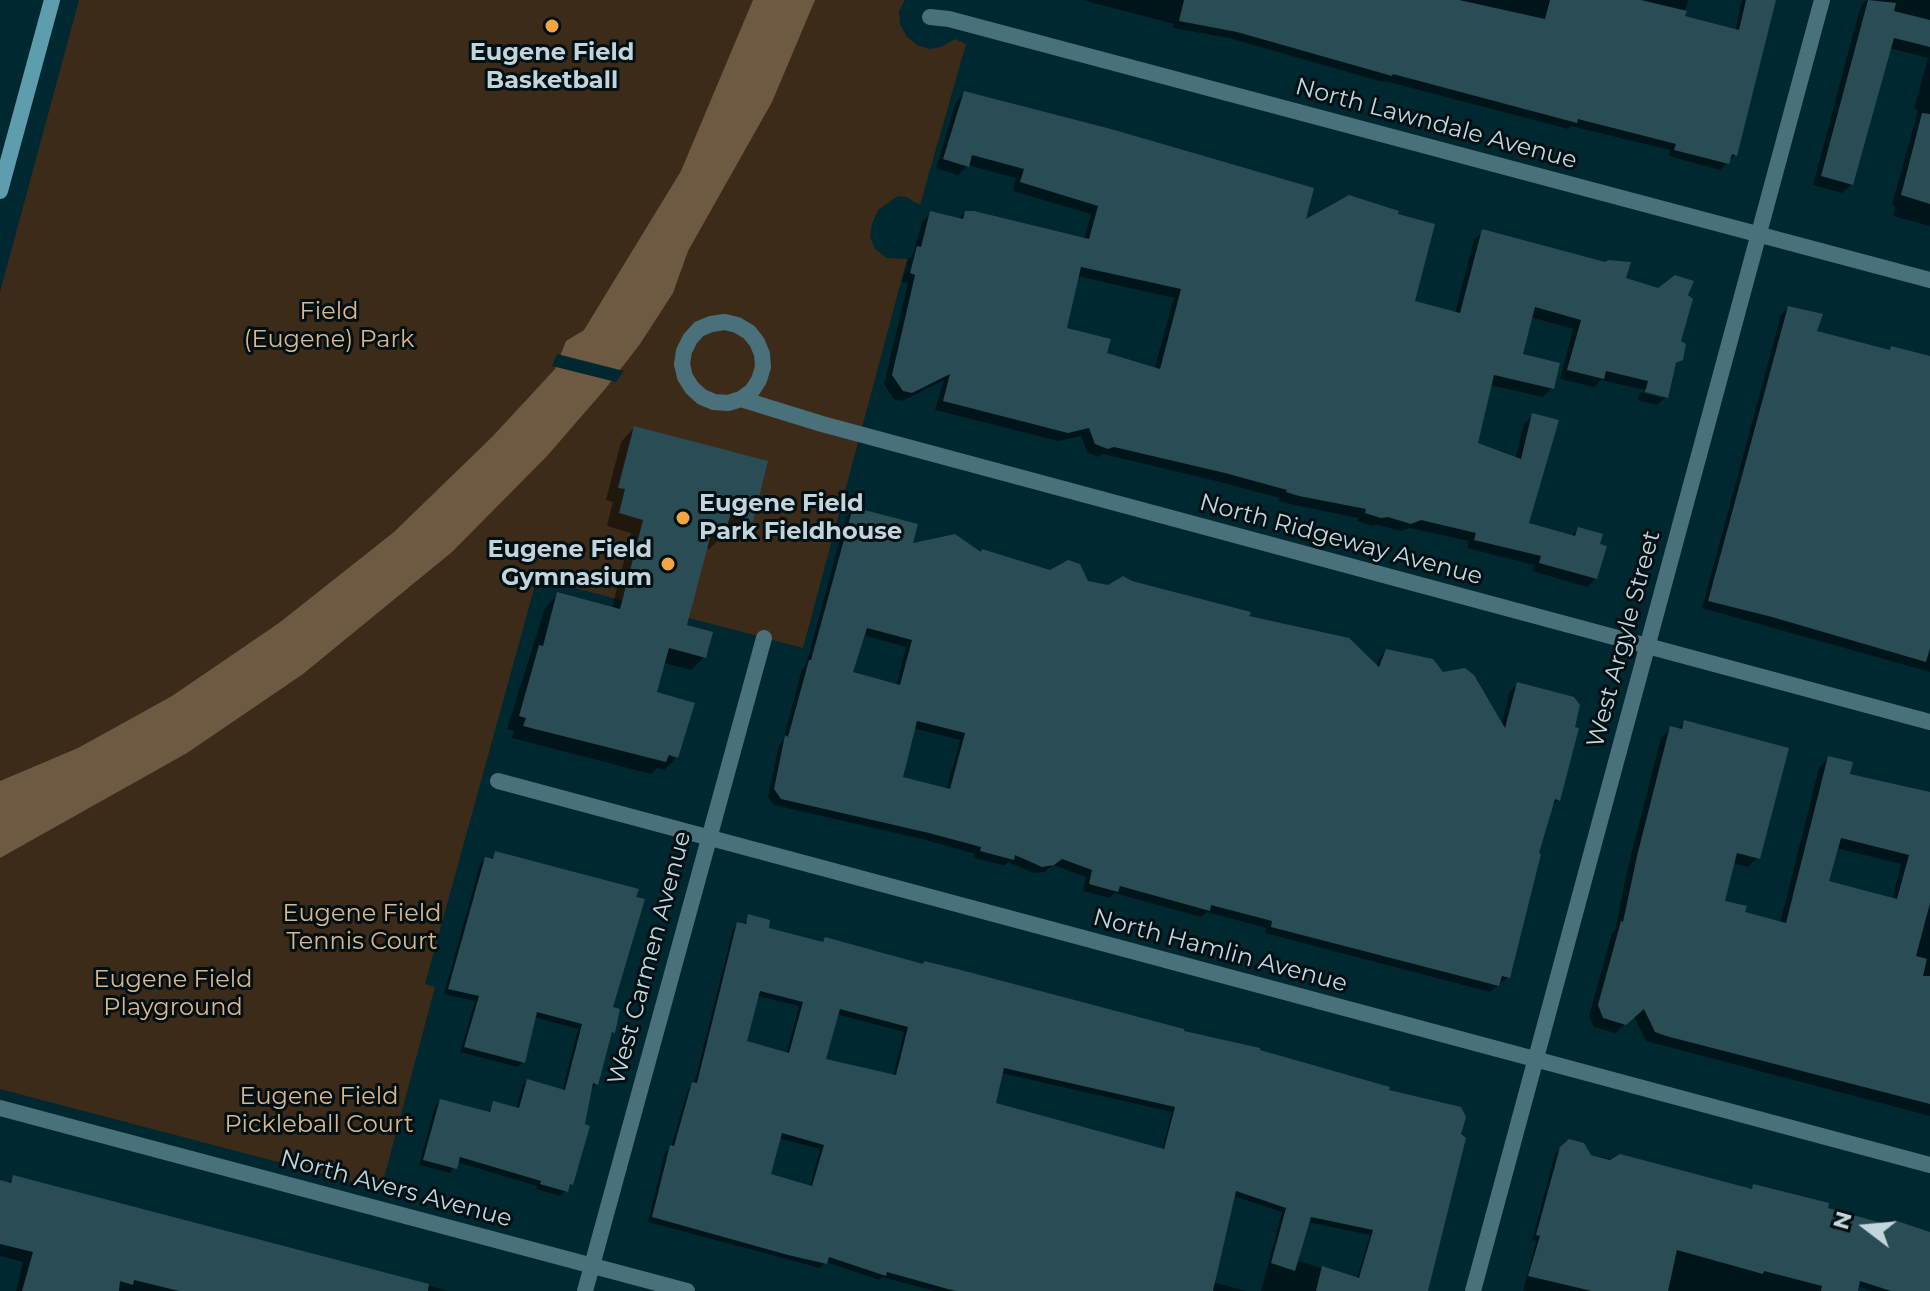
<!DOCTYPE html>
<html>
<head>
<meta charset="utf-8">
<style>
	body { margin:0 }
	#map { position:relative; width:1930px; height:1291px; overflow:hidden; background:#002831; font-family:Montserrat,sans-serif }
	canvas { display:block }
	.north { position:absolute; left:1826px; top:1187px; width:80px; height:80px; -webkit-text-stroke:6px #020f13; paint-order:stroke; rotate:286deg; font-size:22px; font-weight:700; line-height:32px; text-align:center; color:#c1d5db }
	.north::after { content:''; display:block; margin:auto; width:28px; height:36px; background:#c1d5db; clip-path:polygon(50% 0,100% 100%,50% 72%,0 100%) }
</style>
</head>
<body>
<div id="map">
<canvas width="1930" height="1291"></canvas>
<div class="north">N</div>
</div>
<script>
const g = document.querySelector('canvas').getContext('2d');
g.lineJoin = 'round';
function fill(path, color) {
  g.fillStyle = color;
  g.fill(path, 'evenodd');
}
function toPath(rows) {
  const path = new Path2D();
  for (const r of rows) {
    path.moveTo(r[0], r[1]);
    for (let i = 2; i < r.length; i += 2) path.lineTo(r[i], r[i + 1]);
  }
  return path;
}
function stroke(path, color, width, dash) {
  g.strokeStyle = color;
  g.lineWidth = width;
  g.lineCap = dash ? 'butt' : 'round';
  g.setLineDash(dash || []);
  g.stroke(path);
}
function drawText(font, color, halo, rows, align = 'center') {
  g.font = font + ' Montserrat,sans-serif';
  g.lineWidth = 6;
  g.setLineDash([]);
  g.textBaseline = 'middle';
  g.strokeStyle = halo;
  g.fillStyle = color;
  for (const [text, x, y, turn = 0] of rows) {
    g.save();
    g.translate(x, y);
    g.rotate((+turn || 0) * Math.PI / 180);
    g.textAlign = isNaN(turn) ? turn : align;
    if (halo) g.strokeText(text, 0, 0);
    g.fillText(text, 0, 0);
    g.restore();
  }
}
fill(toPath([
	[79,0,905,0,899,11,900,24,907,37,917,45,930,49,941,47,955,39,966,44,920,205,906,197,898,196,878,210,872,224,870,237,875,249,887,258,907,259,803,648,537,578,425,984,435,987,381,1189,0,1089,0,292]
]), '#3c2b19');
fill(toPath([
	[753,0,815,0,772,102,688,251,673,293,640,344,606,388,547,456,452,552,303,674,187,753,0,858,0,781,78,748,172,696,279,623,394,532,493,436,555,369,566,341,584,330,681,171]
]), '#6e5943');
fill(toPath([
	[557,354,624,371,616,382,552,366]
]), '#002831');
fill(toPath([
	[1082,0,1688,0,1683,17,1735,31,1742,0,1776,0,1735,155,1720,170,1669,156,1670,150,1571,126,1568,129,1385,81,1383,82,1229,38,1173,28,1174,24],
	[1866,0,1930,0,1930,226,1893,216,1895,206,1892,205,1918,110,1914,109,1928,58,1889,48,1852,184,1842,193,1813,185,1860,8],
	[964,94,1303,223,1413,303,1455,313,1474,240,1483,231,1624,280,1686,296,1679,342,1681,359,1674,367,1666,397,1657,405,1638,400,1640,392,1663,398,1663,394,1601,380,1594,387,1560,379,1573,329,1530,317,1521,355,1552,388,1543,397,1490,385,1475,445,1515,459,1524,424,1533,415,1526,524,1571,537,1578,529,1596,578,1587,587,1532,571,1534,565,1467,548,1469,541,1410,528,1401,531,1378,525,1372,526,1357,521,1358,518,1290,504,1279,501,1280,498,1216,481,1103,454,1098,457,1087,452,1081,436,1058,441,935,410,944,380,902,401,894,399,884,384,908,283,902,282,909,258,914,252,922,222,931,213,957,220,966,211,1084,240,1091,214,1013,191,1016,178,968,165,958,175,936,168,956,102],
	[1077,276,1174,298,1154,370,1105,354,1065,329],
	[1788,308,1814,333,1930,359,1930,672,1702,608,1781,315],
	[634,428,751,521,738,534,724,531,723,536,709,549,705,548,685,626,704,657,691,670,664,663,655,693,677,757,664,770,657,768,651,774,512,738,514,731,507,729,545,608,558,594,612,608,631,533,607,526,613,502,606,500,621,442],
	[853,510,910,546,980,554,1087,582,1247,618,1376,667,1379,658,1386,651,1442,674,1501,726,1510,691,1517,684,1558,800,1551,807,1536,854,1508,977,1490,992,1265,933,1266,928,1207,912,1201,917,1114,893,1109,898,1083,891,1086,877,1053,865,1044,872,1034,873,1008,862,1005,866,974,858,975,854,922,839,774,805,768,797,779,745,783,741,802,669,806,665,846,517],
	[863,635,906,647,896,686,851,674],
	[913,728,960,740,946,790,900,778],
	[1685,722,1758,857,1748,867,1733,863,1722,903,1743,913,1780,923,1819,768,1828,758,1848,776,1930,795,1930,1116,1646,1041,1634,1016,1615,1033,1594,1027,1589,1016,1612,933,1615,930,1628,867,1661,738,1671,728,1677,730],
	[1836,848,1901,864,1892,900,1826,883],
	[496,853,611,1008,613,1032,609,1036,596,1084,591,1089,571,1184,561,1196,536,1189,537,1186,457,1162,450,1173,419,1165,435,1106,440,1101,487,1114,493,1104,516,1110,522,1086,528,1081,562,1091,578,1029,534,1017,523,1062,518,1067,460,1052,475,1001,444,994,480,864,485,859,490,861],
	[749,917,767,929,821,944,825,939,1181,1032,1258,1049,1425,1291,1353,1291,1370,1235,1307,1222,1296,1260,1349,1277,1345,1291,1261,1291,1282,1212,1233,1196,1213,1282,1246,1291,934,1291,882,1277,879,1280,826,1262,820,1268,648,1222,665,1152,671,1147,688,1089,694,1084,733,929,738,924,743,925],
	[757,996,799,1006,786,1054,745,1042],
	[836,1014,904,1032,893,1076,824,1060],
	[1001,1073,1172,1112,1162,1150,993,1105],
	[778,1138,820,1149,810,1187,768,1175],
	[1561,1148,1749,1190,1754,1186,1825,1210,1889,1227,1894,1222,1930,1235,1930,1291,1872,1291,1857,1286,1856,1291,1523,1291,1536,1241,1532,1240,1555,1154],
	[14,1177,424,1284,448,1291,16,1291,23,1262,0,1256,0,1182,7,1184]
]), '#0007');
fill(toPath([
	[1184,0,1459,0,1545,19,1550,0,1641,0,1687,11,1685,16,1739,30,1746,0,1776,0,1737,156,1732,154,1729,164,1674,150,1676,144,1578,119,1577,123,1393,74,1392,76,1237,32,1179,21],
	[1868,0,1896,3,1894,11,1930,20,1930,47,1894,38,1853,185,1821,176],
	[964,91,1111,129,1314,188,1306,219,1349,195,1399,211,1398,214,1435,224,1415,301,1460,313,1482,229,1605,262,1608,260,1631,262,1626,278,1658,288,1675,275,1694,281,1688,295,1693,299,1681,341,1686,344,1683,360,1676,363,1668,398,1645,392,1648,381,1606,371,1604,379,1567,370,1581,320,1535,307,1523,354,1560,363,1554,389,1494,375,1478,443,1521,459,1532,413,1559,420,1529,523,1575,536,1578,527,1603,534,1600,544,1607,546,1597,579,1539,563,1541,556,1474,540,1476,533,1421,520,1411,524,1388,517,1381,518,1365,513,1366,509,1299,496,1286,492,1287,490,1225,473,1114,447,1108,449,1095,444,1089,428,1068,433,943,401,950,374,912,393,903,391,892,375,915,275,910,273,917,246,921,247,930,211,963,219,965,211,974,211,1089,239,1098,206,1020,182,1024,169,972,155,969,167,943,159],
	[1081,267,1181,289,1160,369,1107,353,1111,339,1067,328],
	[1922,113,1930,114,1930,204,1901,195],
	[1788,306,1823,314,1817,331,1890,350,1891,346,1930,356,1930,648,1926,662,1772,617,1708,601],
	[634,426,768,461,753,522,730,516,724,537,711,534,687,625,713,632,706,658,669,648,657,692,695,703,678,758,669,755,666,762,523,726,526,718,519,716,539,645,543,646,557,592,620,609,643,520,619,513,625,489,618,488],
	[853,507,918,524,913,543,955,534,981,552,982,549,1050,570,1068,560,1080,564,1088,581,1108,585,1123,576,1132,581,1251,612,1249,616,1349,638,1379,667,1386,649,1433,659,1443,672,1465,668,1474,675,1505,728,1517,682,1574,697,1580,705,1575,727,1579,728,1560,801,1555,799,1539,853,1541,854,1510,978,1502,976,1499,986,1271,927,1272,921,1211,905,1210,911,1120,886,1118,892,1089,884,1092,870,1062,859,1054,865,1042,867,1015,855,1014,860,980,851,981,847,929,833,781,799,774,789,785,735,788,737,809,660,811,660],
	[867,628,912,640,900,685,853,672],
	[917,721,965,733,950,789,903,777],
	[1684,720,1789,748,1760,859,1737,853,1725,901,1747,906,1745,912,1786,923,1828,756,1853,762,1850,774,1930,792,1930,903,1916,956,1927,959,1923,976,1930,976,1930,1104,1666,1036,1655,1032,1644,1009,1626,1025,1603,1018,1598,1005,1621,921,1623,922,1637,856,1670,726,1682,729],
	[1841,838,1909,855,1897,899,1829,881],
	[495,851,639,889,636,897,645,899,613,1007,620,1009,615,1033,612,1032,598,1085,593,1083,585,1124,590,1126,573,1185,570,1184,568,1192,540,1184,541,1181,460,1157,457,1169,423,1160,440,1099,490,1112,493,1101,519,1108,527,1079,565,1090,582,1024,537,1012,525,1063,464,1047,479,996,448,989,485,857,493,859],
	[748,914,770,920,769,928,823,942,825,937,923,964,924,961,961,970,1184,1029,1184,1031,1260,1048,1260,1050,1390,1087,1389,1090,1461,1107,1466,1117,1461,1134,1466,1138,1428,1291,1316,1291,1322,1266,1359,1278,1373,1230,1311,1217,1295,1271,1271,1263,1286,1208,1236,1191,1213,1291,955,1291,887,1272,886,1276,829,1257,827,1264,788,1255,652,1217,670,1145,674,1146,692,1082,697,1083,737,922,746,924],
	[760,991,803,1002,789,1053,747,1041],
	[840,1009,908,1027,896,1075,826,1059],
	[1004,1068,1175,1107,1164,1149,996,1103],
	[782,1133,824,1145,812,1186,771,1174],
	[1569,1139,1584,1143,1591,1155,1610,1160,1620,1154,1752,1189,1753,1184,1829,1203,1828,1208,1892,1226,1894,1220,1930,1232,1930,1291,1891,1291,1860,1281,1858,1291,1821,1291,1822,1286,1764,1271,1763,1274,1677,1250,1668,1291,1592,1291,1528,1276,1540,1236,1536,1235,1560,1147],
	[13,1175,429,1284,428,1291,179,1291,134,1280,133,1285,120,1281,119,1291,22,1291,33,1252,0,1244,0,1180,11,1183]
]), '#294c55');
stroke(toPath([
	[930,17,949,19,1930,280],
	[741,399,752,391,759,380,763,367,762,354,757,342,749,332,737,325,725,322,711,324,699,329,690,339,684,351,682,364,685,377,692,388,702,397,714,402,728,403,741,399,822,424,1930,722],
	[498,781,1930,1165],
	[0,1108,687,1291],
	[585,1291,764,638],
	[1473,1291,1822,0]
]), '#4a707b', 16);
stroke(toPath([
	[0,191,52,0]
]), '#5d9dae', 16);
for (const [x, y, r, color] of [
	[552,26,8,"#f2a542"],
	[683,518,8,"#f2a542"],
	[668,564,8,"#f2a542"]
]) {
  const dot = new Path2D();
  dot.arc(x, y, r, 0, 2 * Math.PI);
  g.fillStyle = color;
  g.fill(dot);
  stroke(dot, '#020f13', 3);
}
drawText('bold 24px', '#c1d5db', '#020f13', [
	["Eugene Field",552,53],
	["Basketball",552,81],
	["Eugene Field",699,504,"left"],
	["Park Fieldhouse",699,532,"left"],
	["Eugene Field",652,550,"right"],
	["Gymnasium",652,578,"right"]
]);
drawText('24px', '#c1d5db', '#020f13', [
	["North Lawndale Avenue",1436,124,15],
	["North Ridgeway Avenue",1341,540,15],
	["West Argyle Street",1624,639,-75],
	["North Hamlin Avenue",1220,951,15],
	["West Carmen Avenue",650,958,-75],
	["North Avers Avenue",396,1189,15]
]);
drawText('24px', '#deb68b', '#020f13', [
	["Field",329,312],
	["(Eugene) Park",329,340],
	["Eugene Field",362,914],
	["Tennis Court",362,942],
	["Eugene Field",173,980],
	["Playground",173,1008],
	["Eugene Field",319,1097],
	["Pickleball Court",319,1125]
]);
</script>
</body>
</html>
